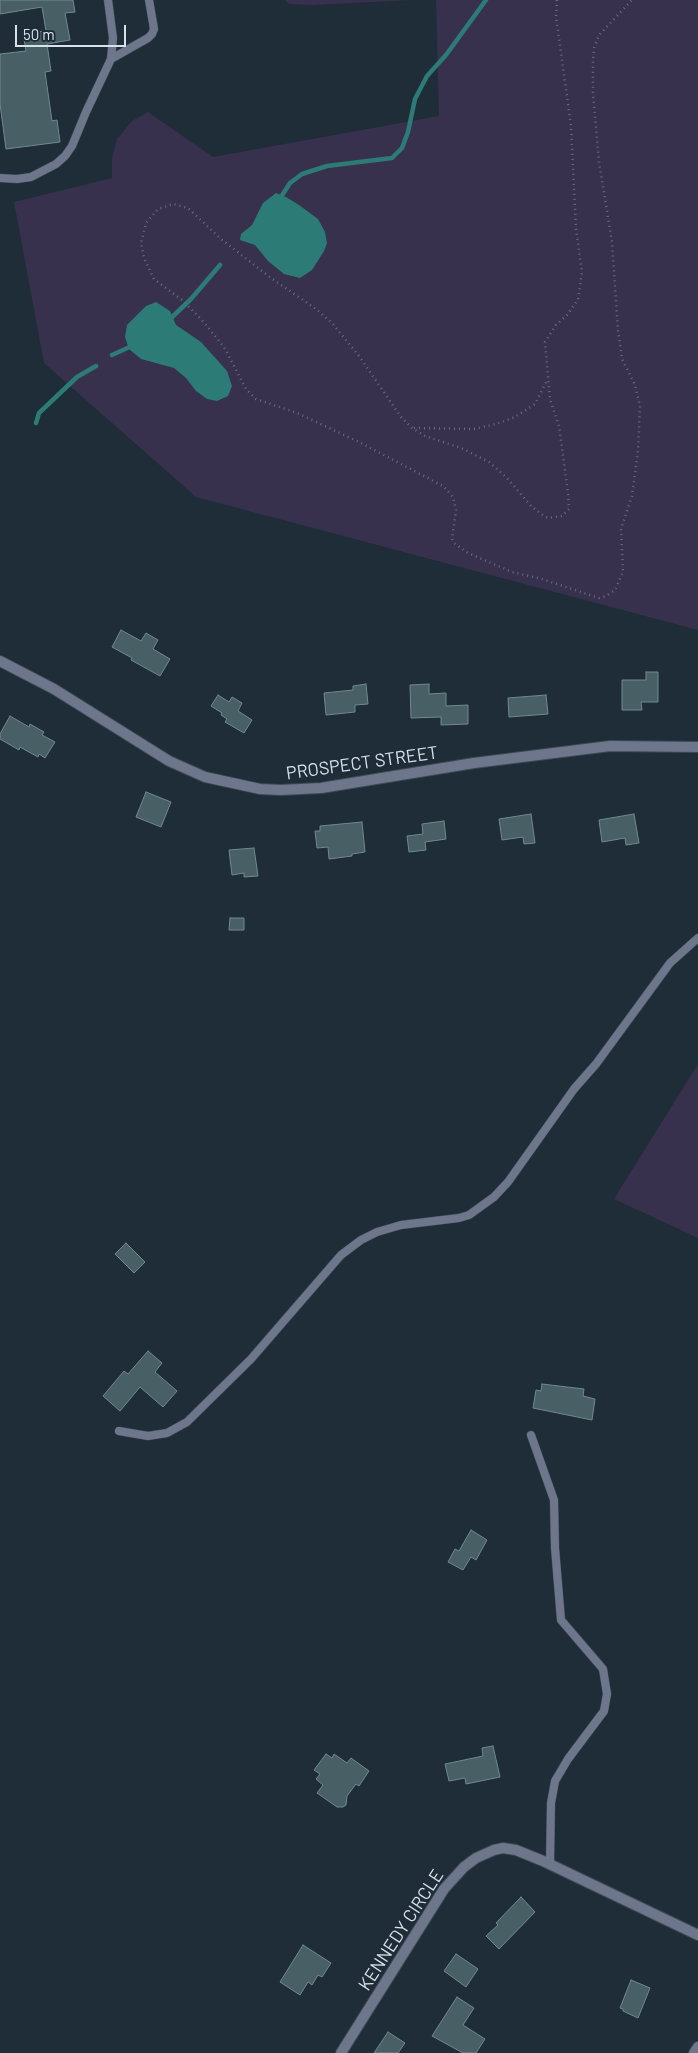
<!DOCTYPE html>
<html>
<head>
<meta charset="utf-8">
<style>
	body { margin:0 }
	#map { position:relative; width:698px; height:2053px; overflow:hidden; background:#1e2d38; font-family:Barlow,sans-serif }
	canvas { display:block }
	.scale { position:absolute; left:15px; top:25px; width:111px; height:22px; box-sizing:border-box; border:2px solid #d9e2ea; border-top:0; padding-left:6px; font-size:15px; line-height:18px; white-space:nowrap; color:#d9e2ea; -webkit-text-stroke:4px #1e2d38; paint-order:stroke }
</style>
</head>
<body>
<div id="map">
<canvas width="698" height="2053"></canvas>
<div class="scale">50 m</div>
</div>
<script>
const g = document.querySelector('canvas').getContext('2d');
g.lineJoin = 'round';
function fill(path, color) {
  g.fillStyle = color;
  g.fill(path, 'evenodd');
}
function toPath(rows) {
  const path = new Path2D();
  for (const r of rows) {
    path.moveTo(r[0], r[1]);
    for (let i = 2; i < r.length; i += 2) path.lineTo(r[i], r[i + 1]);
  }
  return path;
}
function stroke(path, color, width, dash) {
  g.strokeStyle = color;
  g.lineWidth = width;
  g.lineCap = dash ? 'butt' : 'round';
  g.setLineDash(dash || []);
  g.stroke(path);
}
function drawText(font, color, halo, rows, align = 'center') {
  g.font = font + ' Barlow,sans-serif';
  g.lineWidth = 4;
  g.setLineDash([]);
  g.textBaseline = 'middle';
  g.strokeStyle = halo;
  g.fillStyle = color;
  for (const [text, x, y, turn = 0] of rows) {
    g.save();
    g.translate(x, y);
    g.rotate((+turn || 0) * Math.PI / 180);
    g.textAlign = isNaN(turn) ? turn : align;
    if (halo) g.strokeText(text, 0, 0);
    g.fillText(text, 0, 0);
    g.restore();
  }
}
fill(toPath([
	[285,0,412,0,311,5,289,4],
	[436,0,698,0,698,630,196,497,44,363,14,202,112,178,112,158,117,139,132,121,148,112,213,157,439,116],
	[698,1064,698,1238,614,1199]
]), '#37314e');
fill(toPath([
	[276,193,286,197,299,205,318,219,325,232,327,243,324,251,312,270,300,278,284,274,268,261,255,245,240,240,241,234,252,225,263,203],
	[156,302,170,311,176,325,201,342,227,371,232,386,228,396,217,401,207,399,196,391,186,378,174,368,141,359,129,349,125,337,127,325,146,306]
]), '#2c7b77');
stroke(toPath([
	[279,200,290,183,302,174,327,166,392,158,402,148,408,132,415,99,427,76,446,55,486,0],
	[168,321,191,299,220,265],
	[112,355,134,345],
	[36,423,39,413,77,377,96,366]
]), '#2c7b77', 4.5);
const building = toPath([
	[0,0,73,0,75,12,65,13,70,40,47,44,51,71,45,72,52,121,57,120,60,142,6,149,0,104,0,54,26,51,23,33,46,31,42,7,0,14,0,0],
	[121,630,141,641,146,633,158,640,153,649,170,659,160,676,131,660,132,658,112,647,121,630],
	[646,672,658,672,658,702,641,702,642,710,622,710,622,680,646,680,646,672],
	[366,684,368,704,355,705,355,712,326,715,324,693,353,690,353,686,366,684],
	[429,684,429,694,446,693,446,706,468,705,468,724,441,725,441,717,411,718,410,685,429,684],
	[218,695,229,702,232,697,242,703,238,711,252,720,244,733,225,722,227,719,221,715,222,713,211,706,218,695],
	[546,695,548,714,509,717,508,698,546,695],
	[10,716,29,727,30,724,44,732,42,735,55,742,45,758,39,754,38,757,20,747,19,750,0,739,0,734,10,716],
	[146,792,171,802,161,827,136,817,146,792],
	[531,814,535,843,524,844,523,837,502,840,499,819,531,814],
	[634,814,639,843,626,845,625,838,602,842,599,820,634,814],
	[444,821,446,839,425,842,426,850,409,852,407,836,423,834,422,824,444,821],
	[362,822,365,852,352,854,352,856,329,859,328,847,317,848,315,831,320,831,320,826,362,822],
	[254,848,258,876,244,877,244,873,232,875,229,850,254,848],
	[230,918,244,918,244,930,229,930,230,918],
	[126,1243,145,1262,134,1273,115,1254,126,1243],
	[148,1351,162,1363,155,1372,177,1391,163,1407,140,1387,120,1411,103,1396,124,1371,128,1374,148,1351],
	[542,1384,584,1389,583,1396,595,1399,592,1420,533,1408,536,1390,541,1391,542,1384],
	[471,1530,487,1540,476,1560,471,1557,463,1570,448,1562,455,1549,459,1551,471,1530],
	[493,1746,500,1777,466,1784,465,1778,449,1781,445,1764,483,1756,482,1748,493,1746],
	[326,1754,332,1758,334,1754,347,1763,351,1758,369,1771,359,1786,356,1784,347,1796,346,1805,343,1807,337,1807,317,1793,323,1785,316,1779,320,1774,314,1770,326,1754],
	[521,1897,535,1912,499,1949,486,1936,498,1925,496,1923,521,1897],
	[303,1945,331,1963,322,1977,318,1975,312,1985,308,1982,300,1995,280,1982,303,1945],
	[456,1954,478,1969,466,1987,444,1971,456,1954],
	[631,1980,650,1988,638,2018,623,2011,623,2009,620,2008,631,1980],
	[457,1997,474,2008,463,2025,485,2039,476,2053,463,2053,432,2036,457,1997],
	[388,2032,405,2043,398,2053,374,2053,388,2032]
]);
fill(building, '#485f65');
stroke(building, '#71898f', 1);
const lane = toPath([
	[108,0,113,38,111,59],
	[0,178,17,179,31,177,56,164,65,156,72,146,86,112,111,59,148,38,152,34,154,29,149,0],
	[119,1431,148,1436,167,1433,187,1422,251,1359,341,1255,361,1240,377,1232,401,1225,459,1218,469,1215,494,1197,508,1182,574,1089,596,1064,670,963,698,938],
	[531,1435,554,1500,555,1548,561,1620,603,1669,607,1694,604,1711,568,1759,555,1781,551,1803,550,1864]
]);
const street = toPath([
	[0,661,54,689,169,761,205,777,260,789,281,790,321,788,474,763,610,746,698,747],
	[341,2053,444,1889,464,1867,476,1858,494,1850,503,1848,516,1850,543,1861,698,1935],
	[694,2053,698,2047]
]);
stroke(lane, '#3c4a54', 9);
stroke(street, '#3c4a54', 12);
stroke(toPath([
	[557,0,556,16,571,126,576,229,582,272,578,300,567,315,556,325,545,342,550,399,559,426,568,493,569,509,562,516,548,518,544,516,531,506,506,477,489,462,461,448,425,436,412,428,401,417,359,356,332,323,316,309,271,278,221,239,188,208,173,204,158,209,146,223,141,243,144,258,154,279,182,300,201,319,224,347,246,389,256,399,297,413,359,442,443,486,453,497,456,510,452,539,454,543,468,553,512,572,542,579,599,598,606,596,615,590,623,572,621,529,632,496,638,451,640,406,635,385,622,359,618,330,612,242,599,162,593,94,593,60,594,48,599,35,632,0],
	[414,428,474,429,496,424,515,417,535,404,546,382]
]), '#63707a', 2.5, [1, 4]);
stroke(lane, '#6d768b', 8);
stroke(street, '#6d768b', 10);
drawText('18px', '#d9e2ea', '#1e2d38', [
	["PROSPECT STREET",362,763,-8],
	["KENNEDY CIRCLE",401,1930,-57]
]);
</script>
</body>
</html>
